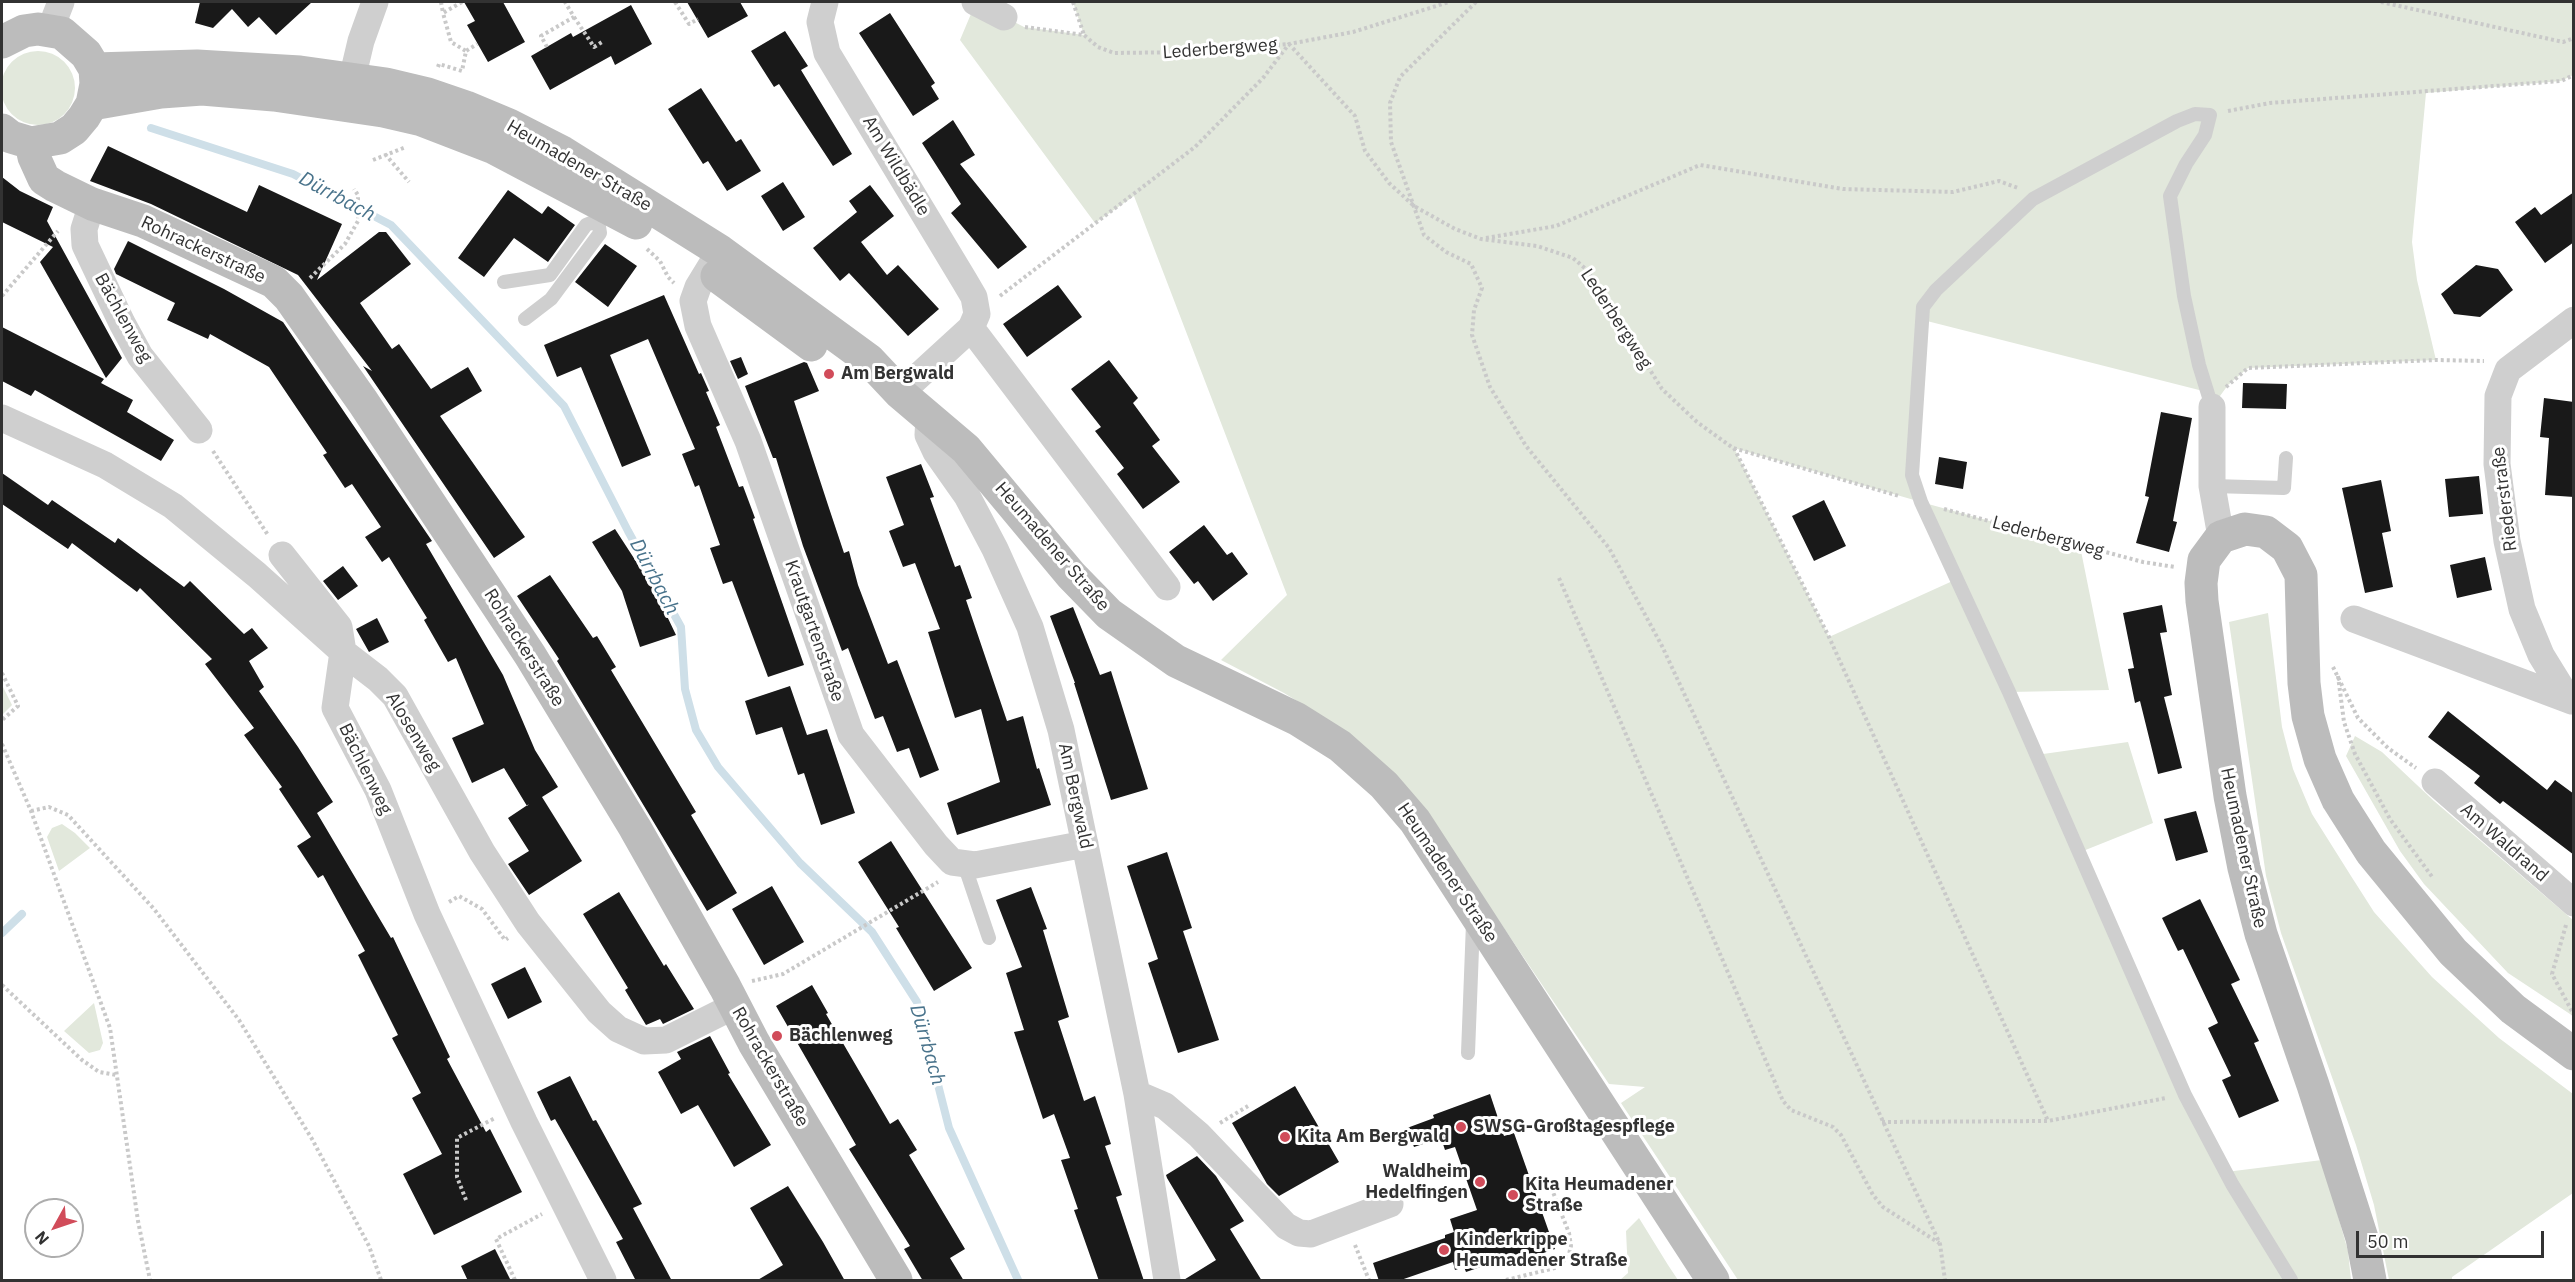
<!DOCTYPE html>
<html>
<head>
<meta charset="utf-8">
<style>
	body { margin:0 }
	#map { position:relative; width:2575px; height:1282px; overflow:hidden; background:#fff; font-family:"IBM Plex Sans",sans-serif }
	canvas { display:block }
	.frame { position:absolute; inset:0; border:3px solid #323232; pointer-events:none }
	.north { position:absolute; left:24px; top:1198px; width:60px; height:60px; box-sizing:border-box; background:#fff; border:2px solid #adadad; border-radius:50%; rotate:230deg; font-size:16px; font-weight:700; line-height:24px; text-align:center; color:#323232 }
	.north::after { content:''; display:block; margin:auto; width:21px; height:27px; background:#d14c5a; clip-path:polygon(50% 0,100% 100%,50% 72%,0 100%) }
	.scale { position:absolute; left:2356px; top:1231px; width:188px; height:27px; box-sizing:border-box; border:3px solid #323232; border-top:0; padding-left:8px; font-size:18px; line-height:21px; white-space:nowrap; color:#323232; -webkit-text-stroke:4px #fff; paint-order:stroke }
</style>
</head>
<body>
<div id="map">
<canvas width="2575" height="1282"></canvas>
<div class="frame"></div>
<div class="north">N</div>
<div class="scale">50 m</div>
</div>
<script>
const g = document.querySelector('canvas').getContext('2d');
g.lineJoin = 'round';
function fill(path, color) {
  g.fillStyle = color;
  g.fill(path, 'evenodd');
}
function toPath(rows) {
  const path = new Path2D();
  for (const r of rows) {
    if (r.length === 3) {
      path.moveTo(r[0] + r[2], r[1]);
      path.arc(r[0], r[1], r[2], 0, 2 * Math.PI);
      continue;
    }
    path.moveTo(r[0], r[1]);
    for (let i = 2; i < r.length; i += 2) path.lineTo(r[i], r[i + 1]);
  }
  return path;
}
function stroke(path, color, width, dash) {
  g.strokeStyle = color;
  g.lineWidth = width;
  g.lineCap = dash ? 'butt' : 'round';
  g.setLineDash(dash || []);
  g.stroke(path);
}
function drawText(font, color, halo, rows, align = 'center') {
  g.font = font + ' "IBM Plex Sans",sans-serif';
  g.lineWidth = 6;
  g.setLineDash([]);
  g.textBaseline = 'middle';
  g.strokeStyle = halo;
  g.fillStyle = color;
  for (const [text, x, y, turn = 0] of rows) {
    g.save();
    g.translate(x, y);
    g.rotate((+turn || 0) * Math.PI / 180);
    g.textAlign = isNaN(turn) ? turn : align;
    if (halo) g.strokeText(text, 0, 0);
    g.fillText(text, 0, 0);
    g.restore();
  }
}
fill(toPath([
	[976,2,1024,27,1084,35,1073,2,2573,2,2573,75,2561,81,2426,93,2412,242,2417,280,2436,360,2248,368,2228,385,2212,407,2207,392,1923,320,1914,445,1921,502,2080,546,2109,690,2010,692,2036,755,2128,742,2153,823,2078,853,2226,1172,2322,1160,2348,1251,2351,1280,1738,1280,1621,1103,1645,1087,1609,1084,1427,814,1333,723,1284,693,1221,660,1287,595,1134,196,1095,223,960,40],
	[1734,448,1921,502,1957,579,1829,637],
	[38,88,37],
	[2268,613,2282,727,2293,769,2312,814,2351,876,2374,912,2432,977,2499,1038,2573,1094,2573,1193,2452,1277,2452,1280,2389,1280,2374,1205,2356,1145,2281,933,2266,876,2229,622],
	[2,685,12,705,2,715],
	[2355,736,2382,752,2434,801,2573,920,2573,1016,2508,973,2424,884,2400,851,2346,756],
	[62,824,75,833,90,848,59,871,47,837,52,828],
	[94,1003,103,1043,100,1050,89,1053,64,1031],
	[1639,1218,1668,1265,1678,1280,1620,1280,1628,1273,1626,1231]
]), '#e2e8dc');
stroke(toPath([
	[151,128,293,174,391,225,564,406,628,531,681,627,685,689,696,730,718,767,800,863,872,932,917,1002,949,1128,1018,1280],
	[2,933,22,914]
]), '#cedfe8', 8);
fill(toPath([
	[200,2,312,2,276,35,259,17,248,27,232,9,213,28,195,23],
	[464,2,503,2,525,42,488,62,467,25,475,21],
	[687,2,740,2,748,16,708,38],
	[631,5,652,44,615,65,611,56,550,90,531,56,571,33,573,37],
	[890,13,935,83,931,86,939,99,913,116,859,33],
	[785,31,808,66,801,70,852,154,833,166,779,84,774,87,751,51],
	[701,88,736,142,741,139,761,171,727,191,708,161,703,164,668,109],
	[953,120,975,155,960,164,1027,247,998,269,951,213,961,204,922,143],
	[108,146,247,212,259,185,342,224,317,280,379,232,386,232,411,264,360,303,392,349,399,344,431,389,468,367,482,391,440,416,525,537,494,558,363,366,372,371,298,275,151,204,90,181],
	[2,177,20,191,53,207,47,221,122,358,106,378,40,262,53,247,2,222],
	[783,182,805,217,783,231,761,196],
	[870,185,894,216,861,242,887,275,898,265,939,309,908,336,849,273,840,281,813,248,857,212,849,201],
	[508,190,542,214,548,206,575,225,548,262,514,238,484,277,458,258],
	[2574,192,2574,242,2545,263,2515,222,2535,207,2541,215],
	[128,241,224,289,283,322,432,541,426,544,503,675,535,750,558,787,542,797,582,861,529,895,508,864,529,851,508,818,529,804,527,806,504,768,472,783,452,738,484,724,456,658,448,662,424,620,427,618,389,557,382,562,365,537,381,527,352,484,345,488,323,455,327,453,269,367,210,334,208,339,167,320,175,303,116,274,114,269],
	[605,244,637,266,608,307,575,282],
	[2476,265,2498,269,2513,290,2480,317,2454,314,2441,294],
	[1058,285,1082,317,1027,357,1003,324],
	[664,295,699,374,701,373,709,391,706,392,720,425,716,427,739,487,743,486,755,518,753,519,804,665,768,677,732,581,723,584,710,548,720,545,699,485,695,487,682,454,695,449,648,339,610,355,651,455,622,467,581,367,557,377,544,345],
	[2,327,104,379,101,383,133,400,127,412,174,440,161,461,35,390,31,396,2,381],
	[741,357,748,374,738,379,730,361],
	[1109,360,1138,398,1133,403,1160,440,1152,446,1180,482,1143,509,1117,474,1124,468,1095,431,1101,427,1071,389],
	[804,362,807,363,819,391,794,401,828,505,844,553,849,551,858,585,888,664,897,660,939,770,920,778,909,748,897,752,883,716,875,719,848,648,842,651,803,546,776,458,773,458,745,386],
	[2243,383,2287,384,2286,409,2242,408],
	[2544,398,2574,402,2574,497,2545,495,2549,438,2540,437],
	[2161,412,2192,418,2173,521,2177,522,2169,552,2136,543,2149,497,2145,496],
	[1939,457,1967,462,1963,489,1935,484],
	[921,464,934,497,930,498,955,567,960,565,972,598,966,600,1007,721,1023,716,1037,769,1039,768,1051,805,957,835,947,803,1000,782,981,709,955,718,928,632,940,629,915,563,903,567,889,531,904,525,886,477],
	[2,473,48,505,52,500,115,543,118,538,184,587,190,581,244,634,252,628,268,648,249,661,264,687,259,691,298,747,333,802,317,813,391,938,393,937,450,1057,447,1059,486,1132,490,1129,522,1192,434,1235,403,1174,442,1154,412,1098,421,1093,392,1038,398,1035,358,955,365,951,323,875,318,878,297,846,311,837,279,789,282,787,244,735,254,728,205,664,212,659,140,588,137,592,72,543,68,549,2,504],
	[2479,476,2483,514,2449,517,2445,479],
	[2381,480,2391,531,2382,533,2393,587,2365,593,2342,488],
	[1824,500,1846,546,1814,561,1792,516],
	[1204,525,1227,555,1232,552,1248,574,1213,601,1198,581,1194,584,1169,552],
	[615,529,654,589,676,635,640,647,622,591,592,542],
	[2485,557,2492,590,2457,598,2450,565],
	[343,566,358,586,338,600,323,581],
	[550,575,593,638,597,636,616,667,611,670,696,812,691,815,737,893,707,911,557,661,559,659,517,596],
	[2162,605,2167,632,2160,633,2172,695,2164,697,2182,768,2158,774,2140,701,2135,703,2128,669,2134,668,2123,613],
	[1073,607,1100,675,1111,671,1148,789,1111,800,1074,683,1075,683,1050,616],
	[377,618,389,642,369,652,356,629],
	[790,686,807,735,827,729,855,813,821,825,804,773,798,775,782,727,756,735,745,701],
	[2448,711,2547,790,2555,780,2574,794,2574,855,2503,801,2500,804,2474,783,2480,776,2428,737],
	[2196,811,2208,852,2176,861,2164,819],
	[891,841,972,968,934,991,896,928,899,927,858,862],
	[1167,852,1192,928,1183,931,1219,1040,1178,1053,1148,963,1158,959,1127,866],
	[772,886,804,942,764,965,732,909],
	[1031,887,1047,929,1043,930,1069,1017,1058,1021,1084,1101,1095,1096,1111,1144,1105,1146,1122,1195,1116,1197,1144,1281,1099,1281,1074,1210,1078,1209,1061,1160,1070,1158,1054,1114,1043,1119,1014,1032,1024,1030,1006,973,1022,967,996,900],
	[619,892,664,966,666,964,694,1009,663,1024,660,1019,646,1025,625,990,628,988,583,914],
	[2200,899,2240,980,2231,984,2259,1041,2254,1043,2279,1101,2239,1118,2222,1080,2231,1076,2208,1028,2218,1023,2183,949,2178,951,2162,918],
	[525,967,542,1002,508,1019,491,984],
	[812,985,828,1013,826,1014,890,1124,898,1119,917,1150,909,1155,965,1249,950,1258,964,1281,923,1281,904,1249,910,1246,849,1149,856,1145,776,1006],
	[710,1036,730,1073,728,1074,771,1145,734,1167,698,1105,681,1114,658,1072,681,1059,677,1052],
	[570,1076,593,1121,596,1120,642,1204,633,1208,672,1281,636,1281,616,1242,623,1239,555,1119,551,1121,537,1092],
	[1295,1086,1339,1162,1279,1196,1267,1184,1232,1123],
	[1490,1094,1504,1136,1514,1133,1555,1249,1523,1260,1521,1253,1466,1272,1464,1267,1455,1270,1453,1262,1398,1281,1379,1281,1373,1263,1445,1238,1445,1235,1454,1232,1450,1219,1477,1210,1455,1147,1445,1150,1441,1138,1414,1147,1407,1128,1434,1118,1433,1115],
	[1197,1156,1216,1176,1244,1221,1230,1229,1262,1281,1182,1281,1216,1260,1167,1178,1166,1175],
	[788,1186,823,1242,845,1281,756,1281,783,1265,750,1208],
	[495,1249,511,1281,468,1281,461,1266]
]), '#191919');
stroke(toPath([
	[441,2,443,13],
	[462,2,443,13,451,42,466,51],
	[675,2,689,24,698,19],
	[1073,2,1084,35],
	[1476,2,1400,77,1390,103,1391,142,1424,235,1446,252,1471,264,1482,288,1474,310,1472,335,1490,387,1526,446,1609,548,1662,646,1940,1244,1945,1280],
	[2381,2,2563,42,2574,38],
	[574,17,594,47,602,42],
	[1025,27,1084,35,1098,47,1114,53,1191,52,1289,44,1355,116,1365,151,1389,183,1414,206,1455,229,1481,239,1537,246,1573,258,1587,270,1662,389,1697,422,1733,448,1899,496],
	[547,47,541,36,574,17,565,2],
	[438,67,439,64,462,71,466,51,477,44],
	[2228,111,2270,103,2561,81,2574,75],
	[385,154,409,182],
	[373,160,406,147],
	[1486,238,1556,226,1700,165,1843,189,1953,192,1999,181,2018,188],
	[647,249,660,261,668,277,674,283],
	[310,278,345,244,358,221,358,195,354,189],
	[2,296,58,231],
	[1000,296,1195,147,1263,78,1289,44,1353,32,1449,2],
	[2226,387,2248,368,2436,360,2484,361],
	[1734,448,1829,637,2048,1121],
	[213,451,268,535],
	[1944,509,2143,562,2175,567],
	[1559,578,1783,1101,1791,1110,1833,1127,1841,1135,1873,1195,1883,1207,1939,1243],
	[2333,667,2358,718,2388,748,2416,768],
	[2,673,18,706,2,720],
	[2338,676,2344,722,2355,754,2390,819,2433,878],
	[2,744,31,811,110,1028,138,1221,150,1280],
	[31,811,49,807,68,815,154,909,239,1020,312,1139,369,1246,381,1280],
	[449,902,459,896,482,909,505,940,508,938],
	[2566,925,2552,974,2574,1015],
	[752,981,783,974,938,882],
	[2,985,82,1060,99,1072,116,1075],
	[1882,1122,2048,1121,2166,1098],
	[1220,1123,1248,1106],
	[466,1200,457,1177,457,1138,495,1118],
	[1355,1245,1369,1280],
	[515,1280,496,1239,542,1214],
	[1506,1280,1559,1267,1569,1254,1571,1246,1569,1233,1551,1187]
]), '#c9c9c9', 4, [3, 3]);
stroke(toPath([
	[504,282,550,275,586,225,598,220],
	[525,319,551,299,600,233,598,220,606,205],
	[2212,407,2199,365,2184,296,2170,196,2186,164,2205,135,2210,115,2195,114,2177,121,2033,199,1936,290,1923,307,1912,475,1921,502,2009,692,2185,1095,2232,1184,2291,1280],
	[2212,486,2284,488,2286,458],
	[964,864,989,938],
	[1468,1053,1473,923]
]), '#cfcfcf', 14);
stroke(toPath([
	[825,2,820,22,827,53,964,280,974,297,977,314,971,328,900,393],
	[975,2,1004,17],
	[50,30,61,2],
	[347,100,361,41,375,2],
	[92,204,84,229,85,245,122,323,140,356,199,430],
	[720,251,698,287,693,301,698,326,748,441,851,735,936,845,952,862,975,865,1085,844],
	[971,328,1167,587],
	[2212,407,2212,486,2221,537],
	[929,417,928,435,936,452,967,496,995,549,1030,627,1061,730,1137,1094,1167,1280],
	[2,418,105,465,173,506,257,575,343,652,378,679,395,696,482,852,528,923,599,1012,618,1029,644,1041,666,1040,734,1006],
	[282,555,339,627,343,652,335,708,378,790,427,914,524,1122,603,1280],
	[2354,619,2572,701],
	[2568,699,2541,655,2522,609,2507,541,2497,464,2498,396,2508,370,2574,320],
	[2435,782,2574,903],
	[1137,1094,1165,1106,1199,1135,1286,1226,1299,1233,1311,1234,1390,1204]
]), '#cfcfcf', 27);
stroke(toPath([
	[2,42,24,31,38,29,62,33,86,54,95,69,96,84,92,104,84,117,74,129,60,138,31,143,11,137,2,130],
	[95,69,197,66,300,72,386,84,428,94,466,107,509,125,562,152,720,251,869,360,900,393,966,449,1071,575,1109,614,1176,661,1297,719,1340,746,1384,785,1415,821,1713,1280],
	[92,104,161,92,202,89,274,95,383,111,422,120,492,147,636,223],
	[31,143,34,157,44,179,55,186,92,204,143,221,274,282,289,297,363,402,530,655,635,828,725,987,754,1043,896,1280],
	[717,276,811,345],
	[2370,1280,2362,1238,2313,1085,2261,934,2244,868,2230,796,2202,601,2201,583,2204,560,2221,537,2245,529,2266,532,2287,548,2301,575,2304,683,2308,716,2320,759,2338,800,2371,852,2453,952,2513,1009,2574,1054]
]), '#bcbcbc', 33);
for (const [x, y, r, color] of [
	[829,374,6,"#d14c5a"],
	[777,1036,6,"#d14c5a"],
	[1461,1127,6,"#d14c5a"],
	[1285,1137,6,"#d14c5a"],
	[1480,1182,6,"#d14c5a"],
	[1513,1195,6,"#d14c5a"],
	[1444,1250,6,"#d14c5a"]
]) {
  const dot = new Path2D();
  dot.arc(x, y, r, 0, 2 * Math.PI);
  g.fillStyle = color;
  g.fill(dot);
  stroke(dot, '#fff', 2);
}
drawText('18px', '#323232', '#fff', [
	["Lederbergweg",1220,49,-4],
	["Heumadener Straße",579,166,30],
	["Am Wildbädle",896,166,59],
	["Rohrackerstraße",203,250,25],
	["Bächlenweg",123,318,61],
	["Lederbergweg",1616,319,57],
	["Riederstraße",2505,499,-97],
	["Lederbergweg",2048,537,15],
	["Heumadener Straße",1052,547,49],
	["Krautgartenstraße",814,631,71],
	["Rohrackerstraße",524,648,58],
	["Alosenweg",413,732,59],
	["Bächlenweg",365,769,64],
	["Am Bergwald",1075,796,78],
	["Am Waldrand",2504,843,41],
	["Heumadener Straße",2243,848,78],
	["Heumadener Straße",1447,873,56],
	["Rohrackerstraße",770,1067,60]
]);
drawText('bold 18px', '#323232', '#fff', [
	["Am Bergwald",841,374],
	["Bächlenweg",789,1036],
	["SWSG-Großtagespflege",1473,1127],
	["Kita Am Bergwald",1297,1137],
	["Waldheim",1468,1172,"right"],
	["Hedelfingen",1468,1193,"right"],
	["Kita Heumadener",1525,1185],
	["Straße",1525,1206],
	["Kinderkrippe",1456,1240],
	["Heumadener Straße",1456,1261]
], 'left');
drawText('italic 20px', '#49738b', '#fff', [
	["Dürrbach",337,197,28],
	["Dürrbach",654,577,62],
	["Dürrbach",927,1045,74]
]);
</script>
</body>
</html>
